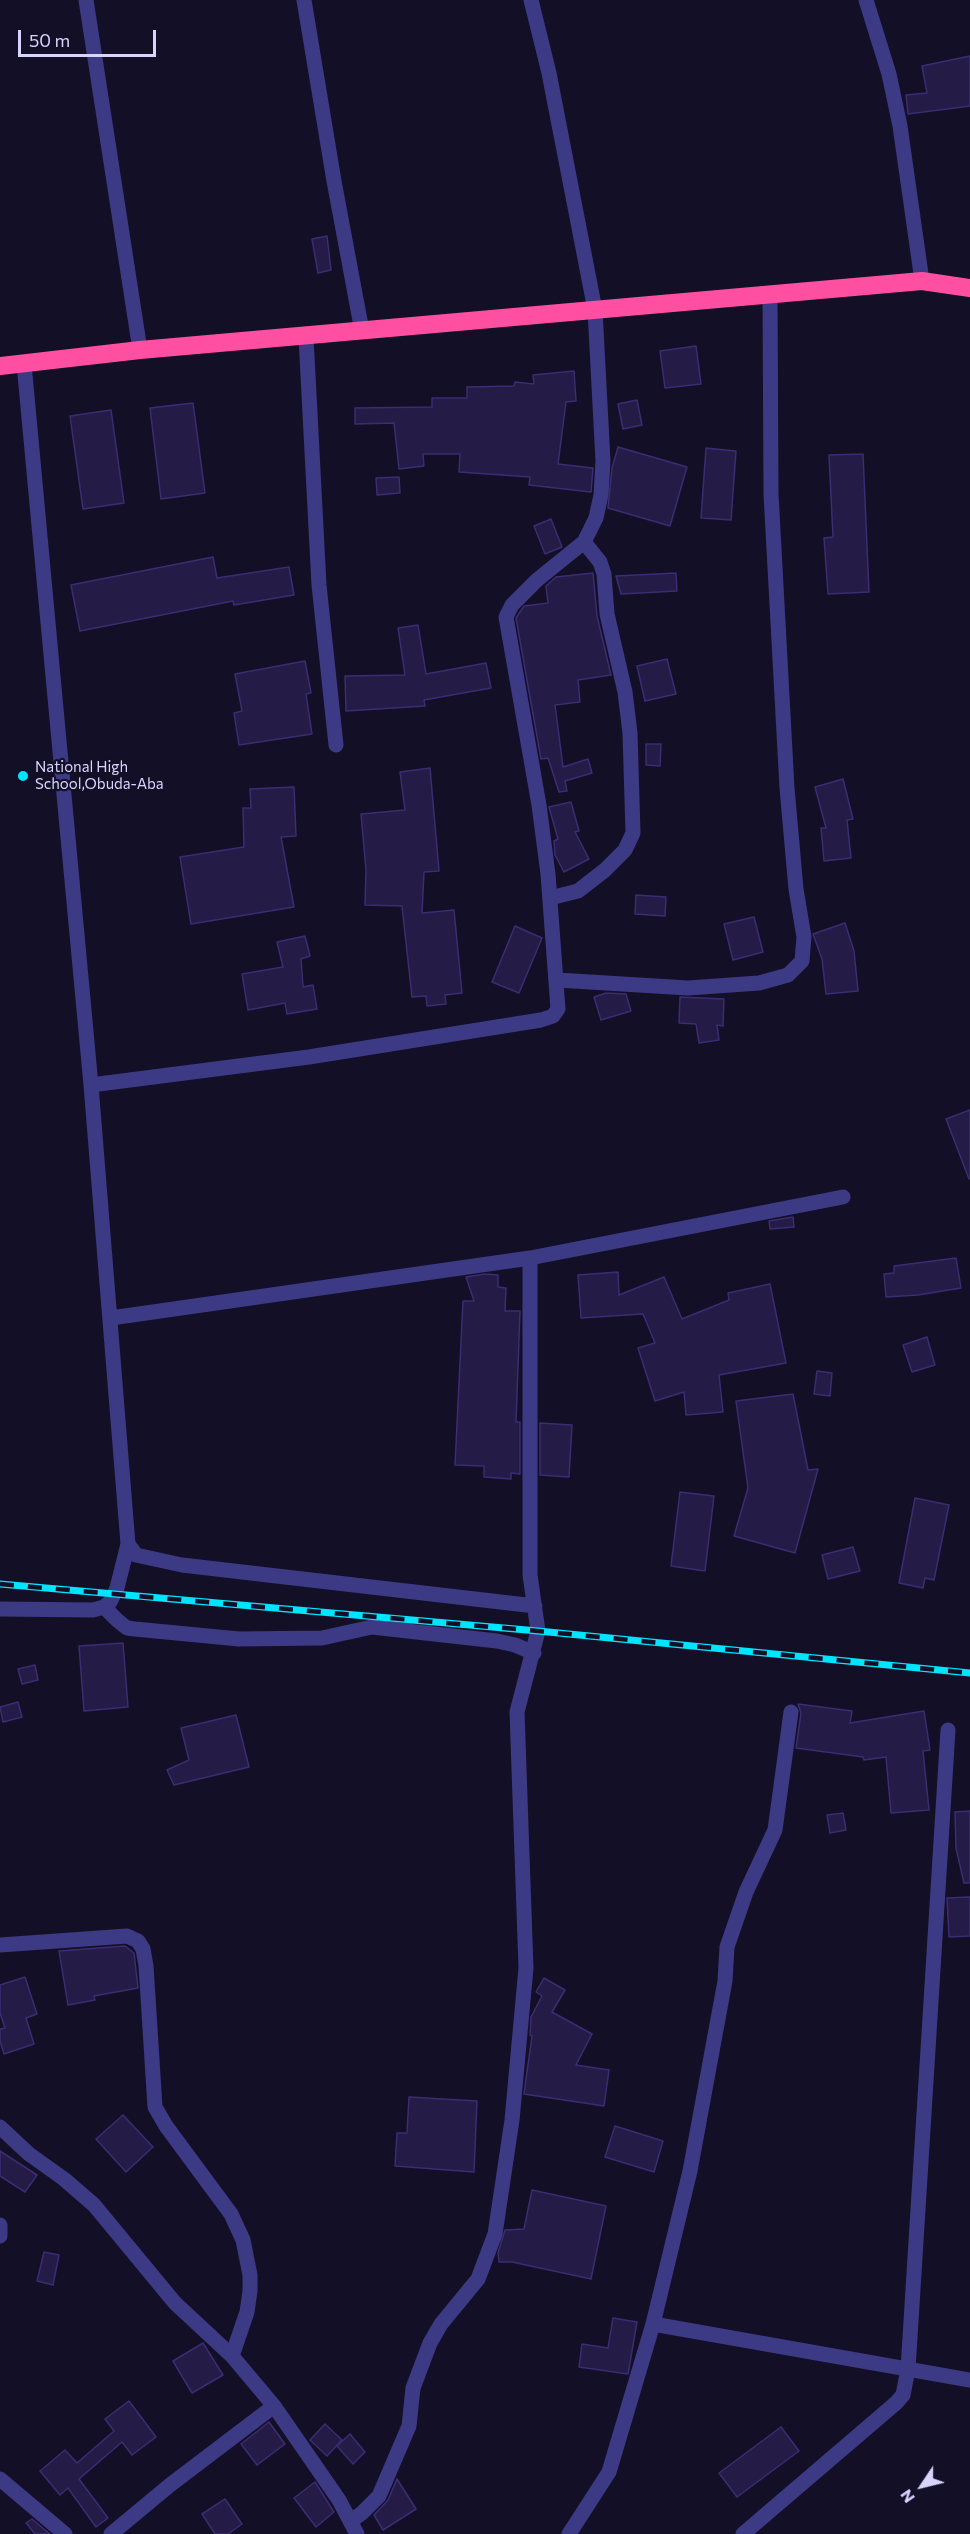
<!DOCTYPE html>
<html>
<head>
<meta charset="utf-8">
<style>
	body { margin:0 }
	#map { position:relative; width:970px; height:2534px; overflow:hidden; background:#130f26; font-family:Commissioner,sans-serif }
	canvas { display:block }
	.north { position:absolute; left:892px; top:2456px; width:60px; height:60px; -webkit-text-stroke:4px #130f26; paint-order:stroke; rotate:235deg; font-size:16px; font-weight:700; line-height:24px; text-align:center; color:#d9d4ff }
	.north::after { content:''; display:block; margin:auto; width:21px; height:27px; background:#d9d4ff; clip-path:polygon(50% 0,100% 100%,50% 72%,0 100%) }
	.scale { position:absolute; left:18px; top:30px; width:138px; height:27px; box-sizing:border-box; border:3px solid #d9d4ff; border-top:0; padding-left:8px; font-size:18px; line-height:21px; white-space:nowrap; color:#d9d4ff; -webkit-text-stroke:4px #130f26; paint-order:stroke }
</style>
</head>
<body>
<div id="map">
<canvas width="970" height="2534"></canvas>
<div class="north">N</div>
<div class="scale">50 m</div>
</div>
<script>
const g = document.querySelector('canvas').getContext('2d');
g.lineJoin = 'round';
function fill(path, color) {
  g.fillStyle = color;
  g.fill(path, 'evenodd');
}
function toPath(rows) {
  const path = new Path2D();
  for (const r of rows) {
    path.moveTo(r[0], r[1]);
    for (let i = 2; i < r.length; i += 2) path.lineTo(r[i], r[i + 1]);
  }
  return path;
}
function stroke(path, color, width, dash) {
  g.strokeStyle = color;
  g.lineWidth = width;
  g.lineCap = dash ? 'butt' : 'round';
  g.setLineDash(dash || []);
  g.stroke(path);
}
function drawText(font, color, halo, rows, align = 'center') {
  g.font = font + ' Commissioner,sans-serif';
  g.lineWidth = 4.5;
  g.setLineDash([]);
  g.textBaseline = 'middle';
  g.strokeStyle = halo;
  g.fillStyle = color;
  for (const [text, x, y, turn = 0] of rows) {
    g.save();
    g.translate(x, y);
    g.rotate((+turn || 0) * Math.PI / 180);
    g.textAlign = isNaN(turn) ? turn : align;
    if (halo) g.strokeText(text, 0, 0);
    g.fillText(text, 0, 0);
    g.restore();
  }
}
const building = toPath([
	[970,56,970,106,908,114,906,95,927,93,922,66,970,56],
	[327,236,331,270,318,273,312,239,327,236],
	[696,346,701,384,665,388,660,351,696,346],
	[574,371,576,401,566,402,558,464,593,468,591,492,529,485,530,477,459,472,460,454,423,454,424,466,399,469,394,423,355,424,355,408,432,407,432,398,467,398,467,387,514,386,515,382,534,384,533,375,574,371],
	[637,400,642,425,623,429,618,404,637,400],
	[193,403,205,493,161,499,150,408,193,403],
	[111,410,124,503,83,509,70,416,111,410],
	[618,447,687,467,670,526,608,508,612,468,618,447],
	[706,448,736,451,731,520,701,518,706,448],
	[863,454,869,592,828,594,824,538,833,537,829,455,863,454],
	[399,477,400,493,377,495,376,478,399,477],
	[551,519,562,547,545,554,534,526,551,519],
	[213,557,217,578,289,567,294,595,234,605,233,601,80,631,71,585,213,557],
	[593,573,597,616,611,675,578,680,580,702,555,705,563,767,588,759,592,773,565,781,567,791,559,792,548,758,541,759,516,618,524,606,548,603,546,586,556,577,593,573],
	[676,573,677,591,621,594,616,576,676,573],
	[418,625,426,674,486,663,491,688,424,700,425,706,346,711,345,676,405,675,398,628,418,625],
	[667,659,676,694,645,701,637,666,667,659],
	[305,661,311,693,306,694,312,734,239,745,234,713,242,711,235,674,305,661],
	[646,744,661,744,660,766,646,765,646,744],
	[430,768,439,871,424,872,422,913,454,910,462,993,445,995,446,1004,427,1006,426,996,412,997,402,906,365,905,366,870,361,814,405,810,400,772,430,768],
	[843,779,853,819,847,820,851,858,824,861,821,828,826,828,815,787,843,779],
	[294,787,296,836,281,837,294,907,191,924,180,857,244,847,243,808,251,808,250,789,294,787],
	[571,802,579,831,575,832,589,859,564,872,555,855,554,841,558,839,549,807,571,802],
	[636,895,666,897,665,916,635,914,636,895],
	[754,917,763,952,733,960,724,924,754,917],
	[845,923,854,951,858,991,826,994,822,959,813,934,845,923],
	[515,926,542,938,519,993,492,982,515,926],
	[305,936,310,956,301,959,303,987,313,985,317,1009,287,1014,285,1003,248,1010,242,974,283,967,277,942,305,936],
	[606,993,626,994,631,1011,601,1020,594,997,606,993],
	[680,997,724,999,723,1026,717,1025,719,1040,699,1043,696,1024,679,1023,680,997],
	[970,1110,970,1178,969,1179,946,1119,970,1110],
	[793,1217,794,1227,770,1229,769,1221,793,1217],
	[956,1258,961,1288,918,1295,886,1297,884,1274,894,1273,894,1266,956,1258],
	[618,1272,619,1295,664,1277,682,1319,729,1300,728,1293,770,1284,786,1363,719,1375,723,1412,686,1415,684,1392,655,1401,638,1348,655,1343,643,1314,581,1318,578,1275,618,1272],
	[485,1274,498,1275,498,1287,506,1288,505,1311,520,1311,516,1422,520,1422,520,1474,511,1473,511,1479,484,1477,484,1466,455,1465,463,1301,474,1301,466,1277,485,1274],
	[927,1337,935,1365,912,1372,903,1345,927,1337],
	[817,1371,832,1373,830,1396,814,1394,817,1371],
	[793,1394,808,1470,818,1469,795,1553,734,1536,748,1488,736,1401,793,1394],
	[540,1423,572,1425,569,1477,540,1475,540,1423],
	[680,1492,714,1496,705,1571,671,1566,680,1492],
	[915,1498,949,1505,934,1580,925,1578,923,1588,899,1583,915,1498],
	[853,1547,860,1571,828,1579,822,1555,853,1547],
	[123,1643,128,1707,84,1711,79,1646,123,1643],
	[35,1665,38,1680,22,1684,18,1669,35,1665],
	[18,1702,22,1717,3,1722,0,1707,18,1702],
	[798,1704,852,1711,850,1723,924,1711,930,1750,923,1751,929,1810,891,1813,886,1757,864,1760,863,1757,796,1748,801,1713,798,1704],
	[236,1715,249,1767,174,1785,167,1770,189,1760,181,1728,236,1715],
	[970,1811,970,1883,964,1883,956,1848,955,1812,970,1811],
	[843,1813,846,1830,830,1833,827,1815,843,1813],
	[970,1897,970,1936,949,1937,947,1898,970,1897],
	[125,1946,134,1953,138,1988,94,1996,95,2000,68,2005,59,1951,125,1946],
	[25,1977,37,2014,26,2018,34,2044,4,2054,0,2041,0,2029,5,2028,0,2013,0,1985,25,1977],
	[544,1978,565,1990,552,2012,592,2034,576,2065,609,2070,604,2106,524,2094,532,2036,530,2035,531,2017,542,1996,536,1992,544,1978],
	[409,2097,477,2101,474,2172,395,2166,397,2133,407,2133,409,2097],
	[123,2115,153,2147,126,2172,96,2139,123,2115],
	[615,2126,663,2141,654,2172,605,2157,615,2126],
	[0,2151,37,2175,25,2192,0,2176,0,2151],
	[532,2190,606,2206,591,2279,512,2262,499,2262,498,2253,505,2230,524,2229,532,2190],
	[44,2252,59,2255,53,2285,37,2281,44,2252],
	[613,2318,637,2322,628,2374,579,2367,582,2344,608,2348,613,2318],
	[203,2343,223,2375,192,2393,173,2361,203,2343],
	[129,2401,156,2437,132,2455,122,2442,79,2479,108,2518,96,2527,68,2488,60,2495,40,2471,65,2450,77,2463,114,2431,105,2419,129,2401],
	[269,2422,285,2444,257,2465,241,2444,269,2422],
	[325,2424,342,2440,327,2456,310,2440,325,2424],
	[781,2427,799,2451,737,2497,719,2473,781,2427],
	[350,2434,365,2452,353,2464,337,2446,350,2434],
	[397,2479,416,2509,383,2530,374,2515,388,2500,397,2479],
	[315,2482,334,2512,316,2527,294,2498,315,2482],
	[225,2499,242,2524,228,2534,215,2534,202,2514,225,2499],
	[32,2519,50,2534,35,2534,26,2523,32,2519]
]);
fill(building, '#241b47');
stroke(building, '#3b2d73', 1.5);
stroke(toPath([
	[86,0,140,350],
	[304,0,334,181,362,331],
	[866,0,889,74,900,126,922,281],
	[306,337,319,585,336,745],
	[550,898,578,891,605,870,625,850,633,833,630,733,625,692,607,614,604,574,600,562,584,542],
	[557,980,688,988,759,983,788,975,802,961,804,937,796,889,787,788,771,494,770,294],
	[91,1085,309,1057,541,1020,553,1016,558,1009,548,874,539,805,506,617,512,605,537,580,584,542,596,518,601,495,603,461,595,310,549,73,531,0],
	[111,1318,530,1258,843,1197],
	[128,1544,136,1555,182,1565,535,1606],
	[104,1607,117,1620,127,1628,135,1629,239,1639,322,1638,372,1627,497,1641,515,1645,534,1653],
	[0,1609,93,1610,104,1607,110,1602,117,1588,128,1544,91,1085,24,364],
	[0,1945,127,1936,138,1941,143,1949,146,1966,155,2107,166,2126,231,2214,243,2240,250,2275,250,2291,247,2312,232,2356],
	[0,2127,29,2154,64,2179,94,2205,175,2303,232,2356,274,2406,339,2500,357,2534],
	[0,2225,0,2236],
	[653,2324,970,2380],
	[0,2479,65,2534],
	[351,2521,362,2513,379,2496,409,2426,413,2388,430,2343,441,2324,478,2279,495,2234,512,2120,526,1968,517,1712,538,1631,530,1575,530,1258],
	[111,2534,170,2485,274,2406],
	[569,2534,609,2472,653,2324,690,2171,725,1981,727,1947,746,1892,775,1830,791,1712],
	[743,2534,896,2403,903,2395,908,2369,948,1730]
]), '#3d3a85', 15);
stroke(toPath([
	[0,366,140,350,922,281,970,288]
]), '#ff4fa3', 18);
const rail = toPath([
	[0,1584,538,1631,970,1673]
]);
stroke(rail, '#00e5ff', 7);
stroke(rail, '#130f26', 4.5, [14]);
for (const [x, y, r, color] of [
	[23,776,6,"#00e5ff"]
]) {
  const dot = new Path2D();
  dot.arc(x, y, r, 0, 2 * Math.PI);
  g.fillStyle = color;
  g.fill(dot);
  stroke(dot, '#130f26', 2);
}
drawText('15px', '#d9d4ff', '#130f26', [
	["National High",35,767],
	["School,Obuda-Aba",35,784]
], 'left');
</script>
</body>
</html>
